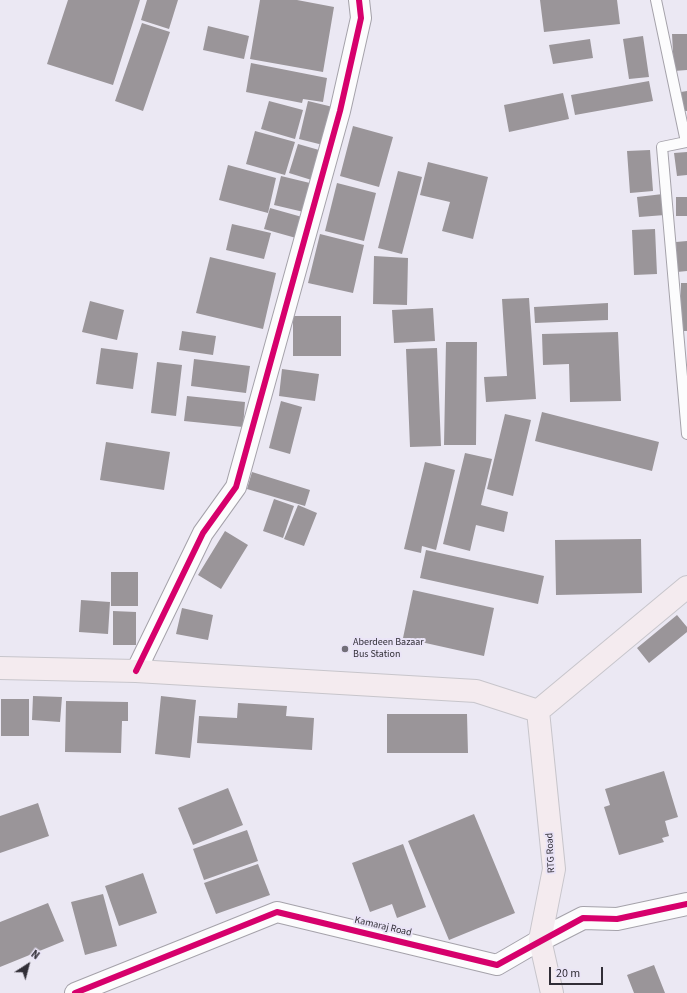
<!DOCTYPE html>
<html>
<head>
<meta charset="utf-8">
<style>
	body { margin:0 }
	#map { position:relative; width:687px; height:993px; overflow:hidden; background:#ebe8f3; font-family:"Source Sans 3",sans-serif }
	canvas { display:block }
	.north { position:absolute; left:8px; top:945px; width:40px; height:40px; -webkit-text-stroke:3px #eae4f7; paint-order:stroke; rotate:36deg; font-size:11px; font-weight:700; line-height:16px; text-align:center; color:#312e36 }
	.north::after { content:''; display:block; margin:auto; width:14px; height:18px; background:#312e36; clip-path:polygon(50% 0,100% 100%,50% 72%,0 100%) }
	.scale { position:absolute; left:549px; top:967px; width:54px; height:18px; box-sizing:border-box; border:2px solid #312e36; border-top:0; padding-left:5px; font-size:12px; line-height:14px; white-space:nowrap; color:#312e36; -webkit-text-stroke:3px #eae4f7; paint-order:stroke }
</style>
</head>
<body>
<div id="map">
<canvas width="687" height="993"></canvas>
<div class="north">N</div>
<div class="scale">20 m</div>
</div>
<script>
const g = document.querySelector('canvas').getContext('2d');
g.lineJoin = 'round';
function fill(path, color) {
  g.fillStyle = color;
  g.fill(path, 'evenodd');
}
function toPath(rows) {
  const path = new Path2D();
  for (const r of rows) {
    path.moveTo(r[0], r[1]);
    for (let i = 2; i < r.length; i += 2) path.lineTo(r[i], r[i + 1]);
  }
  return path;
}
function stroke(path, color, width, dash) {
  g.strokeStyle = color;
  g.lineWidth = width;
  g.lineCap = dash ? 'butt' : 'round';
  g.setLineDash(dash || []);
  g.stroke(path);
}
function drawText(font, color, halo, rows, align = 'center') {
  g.font = font + ' "Source Sans 3",sans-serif';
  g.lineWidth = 4;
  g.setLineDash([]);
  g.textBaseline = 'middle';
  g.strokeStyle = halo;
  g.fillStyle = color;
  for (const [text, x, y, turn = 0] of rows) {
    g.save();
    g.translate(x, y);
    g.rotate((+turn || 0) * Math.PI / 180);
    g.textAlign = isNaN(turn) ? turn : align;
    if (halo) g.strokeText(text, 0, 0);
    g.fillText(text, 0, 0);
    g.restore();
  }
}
fill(toPath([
	[68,0,140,0,113,85,47,64],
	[147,0,178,0,169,29,141,20],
	[260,0,297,0,334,7,323,72,250,59],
	[540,0,617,0,620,24,544,32],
	[142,23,170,32,143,111,115,101],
	[208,26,249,36,244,59,203,50],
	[672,34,687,34,687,70,674,71],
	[643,36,649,77,629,79,623,39],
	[590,39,593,58,553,64,549,45],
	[251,63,327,78,323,102,303,99,302,103,246,92],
	[649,81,653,101,575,115,571,95],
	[687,91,687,111,684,111,681,92],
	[563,93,569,119,509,132,504,105],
	[269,101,303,110,295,139,261,129],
	[308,101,337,108,327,146,299,139],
	[353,126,393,137,379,187,340,176],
	[255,131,295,142,285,175,246,164],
	[298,144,326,152,318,182,289,173],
	[650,150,653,191,630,193,627,151],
	[687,152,687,175,677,176,674,153],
	[428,162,488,177,473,239,442,231,450,202,420,195],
	[228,165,276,178,268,213,219,200],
	[398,171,422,177,402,254,378,248],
	[281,176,314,184,308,213,274,205],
	[337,183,376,193,364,241,325,231],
	[663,194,665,215,639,217,637,197],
	[676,197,687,197,687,216,676,216],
	[270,208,302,217,296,238,264,229],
	[232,224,271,233,264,259,226,250],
	[655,229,657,274,634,275,632,230],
	[320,234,364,245,353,293,308,283],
	[687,241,687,271,677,272,676,242],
	[374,256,408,258,407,305,373,304],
	[210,257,276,273,263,329,196,313],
	[681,283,687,283,687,331,681,331],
	[529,298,536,399,486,402,484,377,507,376,502,299],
	[90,301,124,310,117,340,82,332],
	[608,303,608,320,535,323,534,307],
	[433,308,435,341,394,343,392,310],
	[293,316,341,316,341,356,293,356],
	[182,331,216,336,213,355,179,350],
	[618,332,621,401,570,402,569,364,543,365,542,334],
	[446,342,477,342,476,445,444,445],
	[101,348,138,353,133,389,96,384],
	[437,348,441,446,410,447,406,349],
	[194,359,250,366,246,393,191,386],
	[157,362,182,365,176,416,151,413],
	[282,369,319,374,315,401,279,396],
	[187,396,245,402,243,427,184,421],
	[281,401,302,407,290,454,269,448],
	[542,412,659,442,652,471,535,441],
	[505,414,531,420,513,496,487,489],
	[106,442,170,452,164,490,100,480],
	[465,453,492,459,481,505,508,512,504,532,476,525,470,551,443,544],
	[425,462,455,470,436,550,422,546,421,553,404,549],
	[252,472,310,490,305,506,247,489],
	[274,499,294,506,283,538,263,531],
	[298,505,317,513,304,546,284,539],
	[225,531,248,545,221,589,198,575],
	[641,539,642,593,556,595,555,540],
	[426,550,544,576,538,604,420,578],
	[111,572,138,572,138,606,111,606],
	[413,590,494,608,484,656,403,638],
	[81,600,110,602,108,634,79,632],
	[182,608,213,615,208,640,176,634],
	[113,611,136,612,136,645,113,645],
	[677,615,687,627,687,632,649,663,637,648],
	[33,696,62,697,60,722,32,720],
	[161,696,196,700,190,758,155,754],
	[1,699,29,699,29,736,1,736],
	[66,701,128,702,128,721,122,721,121,753,65,752],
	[238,703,287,706,286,716,314,718,312,750,197,743,199,716,237,718],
	[387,714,467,714,468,753,387,753],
	[664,771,678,817,665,821,669,836,662,838,664,842,619,855,604,807,610,805,605,789],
	[228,788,243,825,193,845,178,808],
	[38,803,49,836,0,853,0,816],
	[474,814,515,913,449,940,408,841],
	[247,830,258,861,204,880,193,849],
	[403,844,426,907,397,918,392,904,370,912,352,863],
	[258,864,270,895,216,914,204,883],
	[143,873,157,913,119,926,105,886],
	[103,894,117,946,85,955,71,902],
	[48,903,64,941,0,967,0,922],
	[654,965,665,993,634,993,627,975]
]), '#9a9599');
const lane = toPath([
	[656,0,686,142,662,147,687,434]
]);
const street = toPath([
	[136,671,203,533,236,487,340,111,361,18,359,0],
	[75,993,277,912,497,965,540,940]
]);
const secondary = toPath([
	[540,940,583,918,617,919,687,904]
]);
const primary = toPath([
	[0,668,136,671,476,691,538,711,687,587],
	[538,711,554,869,540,940,552,993]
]);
stroke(lane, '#a5a2aa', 12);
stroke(street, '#a5a2aa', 22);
stroke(secondary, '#a5a2aa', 24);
stroke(primary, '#c7c5cb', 24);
stroke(lane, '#fcfcfd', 10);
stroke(street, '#fcfcfd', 20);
stroke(secondary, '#fcfcfd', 22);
stroke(primary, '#f4ebef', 22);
stroke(toPath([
	[136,671,203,533,236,487,340,111,361,18,359,0],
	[75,993,277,912,497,965,583,918,617,919,687,904]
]), '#d6006c', 6);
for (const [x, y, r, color] of [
	[345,649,4,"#726f78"]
]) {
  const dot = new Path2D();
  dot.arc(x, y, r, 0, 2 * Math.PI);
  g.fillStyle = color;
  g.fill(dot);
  stroke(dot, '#eae4f7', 1.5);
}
drawText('10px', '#312e36', '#eae4f7', [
	["Aberdeen Bazaar",353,643],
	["Bus Station",353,655]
], 'left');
drawText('10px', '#312e36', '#eae4f7', [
	["RTG Road",551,853,-93],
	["Kamaraj Road",383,927,13]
]);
</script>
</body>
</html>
